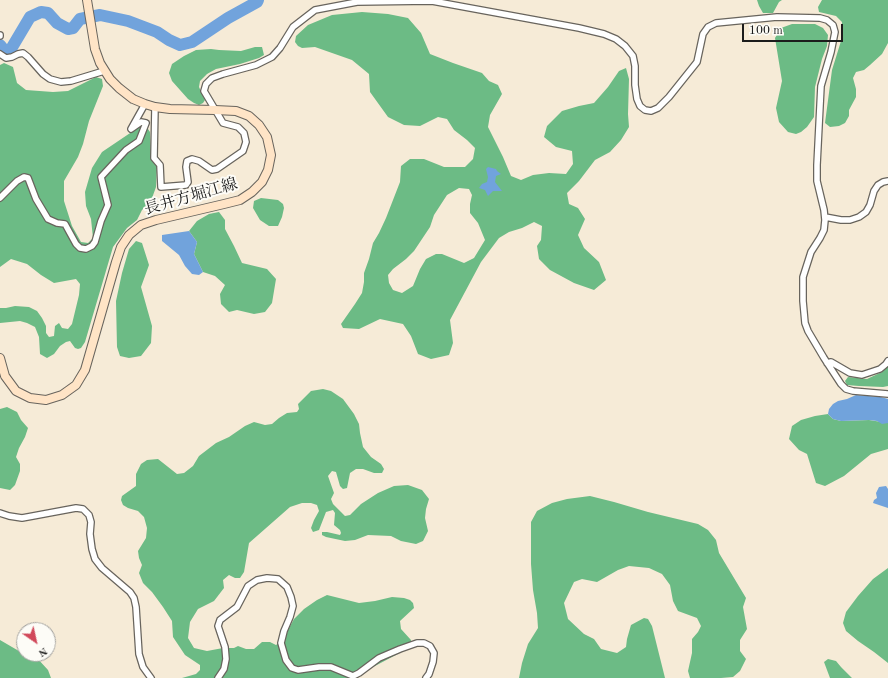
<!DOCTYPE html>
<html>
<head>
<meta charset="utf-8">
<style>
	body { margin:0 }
	#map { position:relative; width:888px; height:678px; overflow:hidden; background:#f6ebd7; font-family:"Old Standard TT",serif }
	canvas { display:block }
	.north { position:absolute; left:16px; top:622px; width:40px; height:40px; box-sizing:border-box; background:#fdfcf7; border:1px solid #a3a29f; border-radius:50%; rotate:146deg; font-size:11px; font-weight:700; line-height:16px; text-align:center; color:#1c1c1c }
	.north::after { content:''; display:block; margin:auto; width:14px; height:18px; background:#d1495b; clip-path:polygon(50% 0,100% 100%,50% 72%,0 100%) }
	.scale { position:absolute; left:742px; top:24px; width:101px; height:18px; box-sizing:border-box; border:2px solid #1c1c1c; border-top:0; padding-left:5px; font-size:12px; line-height:14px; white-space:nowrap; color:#1c1c1c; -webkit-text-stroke:3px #fdfcf7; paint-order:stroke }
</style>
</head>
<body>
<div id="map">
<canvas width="888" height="678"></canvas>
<div class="north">N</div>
<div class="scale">100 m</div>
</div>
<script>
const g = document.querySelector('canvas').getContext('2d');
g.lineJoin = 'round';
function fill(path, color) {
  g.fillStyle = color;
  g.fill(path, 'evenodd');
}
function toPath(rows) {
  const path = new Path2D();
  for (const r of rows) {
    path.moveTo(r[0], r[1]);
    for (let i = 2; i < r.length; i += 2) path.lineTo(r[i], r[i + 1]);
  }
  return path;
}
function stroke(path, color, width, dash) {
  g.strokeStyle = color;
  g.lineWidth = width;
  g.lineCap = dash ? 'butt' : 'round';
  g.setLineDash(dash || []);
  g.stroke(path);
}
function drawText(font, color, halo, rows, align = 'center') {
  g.font = font + ' "Old Standard TT","Noto Serif JP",serif';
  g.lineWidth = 4;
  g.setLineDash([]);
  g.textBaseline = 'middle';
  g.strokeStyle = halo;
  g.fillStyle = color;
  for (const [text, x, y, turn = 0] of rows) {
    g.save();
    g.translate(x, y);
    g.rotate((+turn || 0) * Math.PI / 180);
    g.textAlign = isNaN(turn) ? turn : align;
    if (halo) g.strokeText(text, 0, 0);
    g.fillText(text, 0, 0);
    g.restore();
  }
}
fill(toPath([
	[757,0,782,0,779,2,773,13,763,13,759,6],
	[822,0,888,0,888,43,882,54,870,65,864,70,856,72,853,78,856,89,856,97,849,110,849,116,845,123,839,126,830,127,825,123,832,70,841,41,842,22,836,16,819,12,818,7],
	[362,12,388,14,408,18,421,33,430,54,453,63,482,73,489,81,498,85,502,94,490,115,488,127,503,157,511,176,521,180,533,175,549,173,566,174,573,164,572,151,556,147,544,137,547,126,562,111,579,106,594,103,608,87,619,71,626,68,629,79,628,114,629,127,621,140,610,152,595,160,579,181,567,193,569,204,578,208,585,219,578,235,584,248,599,262,606,280,594,290,574,283,550,270,539,259,537,246,541,240,542,226,534,222,522,228,509,232,499,238,481,262,450,320,453,343,449,355,431,359,418,354,411,336,403,324,380,319,359,329,343,328,341,324,355,304,362,293,364,282,364,273,369,259,373,243,379,233,386,218,400,182,401,166,410,159,424,159,444,167,465,167,473,159,475,148,467,140,454,130,447,119,438,117,420,126,404,125,388,117,370,92,369,74,352,60,315,47,302,48,298,46,295,42,296,36,308,25,332,15],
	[459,188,469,189,472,195,470,204,470,213,478,223,485,240,474,258,464,263,442,254,436,254,426,259,420,269,413,286,402,293,393,290,389,283,388,275,393,269,406,259,414,251,430,227,434,215,447,195],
	[792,24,815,24,823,28,828,35,827,46,822,59,815,87,814,117,807,127,801,132,796,134,788,132,779,122,776,108,782,81,775,38,781,28],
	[255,47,262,47,264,55,259,58,240,64,216,69,207,74,200,81,199,87,205,100,203,103,199,105,194,103,188,99,172,81,169,73,172,64,184,56,196,50,211,49,219,50,241,51],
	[4,63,13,67,17,83,26,90,53,92,68,91,96,77,102,79,103,86,89,121,83,144,78,157,64,181,64,201,72,226,81,242,88,243,93,238,91,219,86,206,85,192,92,168,102,152,142,125,148,129,150,132,151,156,157,166,156,187,151,201,142,210,137,220,127,228,113,247,85,342,81,348,78,349,75,348,70,341,66,342,60,346,54,354,47,358,40,354,39,337,35,327,27,323,20,321,0,323,0,308,6,308,15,306,29,307,37,311,42,318,46,326,46,333,49,337,54,336,55,326,59,323,62,328,68,329,72,324,79,295,80,284,76,279,54,283,41,275,27,264,11,259,0,267,0,65],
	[261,198,278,200,283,204,284,208,282,217,278,226,269,226,260,220,253,208,254,201],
	[219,212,225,220,225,229,234,246,242,263,267,269,276,279,272,303,265,312,254,314,237,310,229,312,221,304,220,294,225,285,215,276,203,272,194,254,197,242,189,231,197,221,209,214],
	[136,241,142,243,149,265,141,287,152,326,151,343,141,356,129,358,120,356,117,347,116,301,122,273,129,249],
	[888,366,888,386,883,387,859,386,847,385,845,381,848,377,867,379,882,372],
	[323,389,331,391,343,399,354,414,359,424,360,433,363,447,371,457,381,464,384,469,382,473,374,473,363,469,356,469,350,473,347,488,343,489,340,486,336,472,332,471,328,476,334,493,331,499,333,504,345,516,350,515,361,504,378,493,394,486,408,485,422,490,429,499,426,509,425,518,428,531,423,541,416,544,401,541,391,536,368,535,355,540,345,541,326,537,322,535,322,532,327,532,340,535,341,533,340,530,334,525,335,513,333,510,326,512,319,530,313,532,311,528,314,520,319,511,317,505,311,503,302,503,290,507,249,543,244,572,240,578,235,578,229,575,223,580,224,588,214,601,198,609,190,622,188,638,194,648,207,651,223,648,234,648,238,646,246,649,254,649,262,642,270,642,276,645,285,638,288,630,294,619,304,609,317,600,327,595,359,603,375,601,392,597,404,598,410,600,413,603,414,608,400,621,401,629,411,640,411,647,373,667,357,678,182,678,196,674,200,670,200,665,185,655,173,637,172,621,163,607,152,592,143,583,139,573,142,565,139,558,138,551,146,538,147,528,144,517,138,511,128,508,123,505,121,500,122,496,136,486,136,474,141,464,147,460,158,459,177,474,184,473,193,466,199,456,216,443,229,437,245,426,254,422,265,425,272,424,279,418,287,413,297,412,299,409,298,404,311,391],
	[7,407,17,412,21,420,28,428,25,437,19,448,16,457,20,464,20,471,15,485,10,490,0,488,0,409],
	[828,414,833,419,841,421,869,420,888,423,888,449,871,454,844,476,825,486,816,483,807,454,799,450,789,439,792,426,801,420,815,416],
	[590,496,614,502,648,512,698,524,708,530,716,540,719,553,746,598,743,607,747,629,740,640,740,651,746,659,740,671,733,677,721,678,690,678,688,671,692,653,692,639,698,632,701,626,697,618,678,611,673,601,670,585,662,574,649,568,629,566,618,570,597,582,582,579,574,582,564,603,568,619,584,634,594,639,601,649,617,653,626,647,627,639,631,625,644,618,648,619,652,626,665,678,519,678,522,663,528,644,538,628,537,613,533,590,531,564,531,522,537,511,552,503,567,499],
	[888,568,888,663,874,652,858,641,846,631,843,623,846,612,858,596,873,579],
	[0,640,24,654,37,658,48,670,51,678,0,678],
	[828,659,836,661,841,667,852,678,830,678,824,662]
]), '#6cbb85');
fill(toPath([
	[488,167,496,169,497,171,501,174,496,176,495,182,502,191,493,191,488,196,485,190,479,188,482,184,487,182,488,177,486,169],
	[189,231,197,242,194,254,203,272,199,275,192,274,185,266,179,255,162,241,162,235],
	[856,395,881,397,888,399,888,423,882,424,877,421,869,420,841,421,833,419,828,414,829,409,833,404,838,401,847,399],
	[886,486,888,489,888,508,873,503,874,500,877,498,876,493,879,487]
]), '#71a3dc');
stroke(toPath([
	[0,45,5,51,11,49,30,17,41,12,48,13,57,23,68,29,73,28,80,19,100,15,128,21,157,32,169,40,180,45,192,42,228,18,257,2,258,0]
]), '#71a3dc', 12);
const minor = toPath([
	[0,35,0,36],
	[0,54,6,58,12,57,18,54,23,53,28,57,43,74,50,79,61,82,71,81,104,71],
	[155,107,154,158,160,165,161,187,186,185,188,182,186,167,187,161,192,159,199,161,212,170,217,169,243,151,246,142,244,133,238,127,223,123,204,91,206,84,212,78,223,74,256,65,272,57,280,48,293,27,315,10,357,2,432,1,579,28,604,34,616,39,625,46,633,56,635,66,635,85,637,99,640,106,645,110,651,111,658,108,669,97,697,62,703,34,708,27,716,23,777,17,820,18,827,20,833,25,835,32,831,52,821,86,817,165,817,181,824,210,825,220,824,230,820,238,811,252,803,277,803,301,805,323,808,331,824,358,841,384,846,389,853,391,888,394],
	[0,198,17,181,24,177,28,178,36,199,48,219,57,223,65,224,76,244,80,248,86,249,92,246,95,242,101,221,108,205,101,177,126,150,139,141,146,123,141,122,131,129,145,104],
	[825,217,841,220,850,220,859,217,866,212,870,205,874,191,878,185,883,182,888,181],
	[827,363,831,362,850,373,862,375,880,369,886,364,888,361],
	[0,513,9,516,22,518,33,516,76,508,83,509,89,515,91,522,90,534,92,549,95,559,102,568,130,592,134,598,136,607,139,654,143,667,151,678],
	[218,678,224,669,226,659,225,647,218,626,220,620,237,607,248,586,257,580,267,578,278,579,287,587,291,597,293,606,290,617,284,631,281,643,286,660,292,668,298,670,319,667,331,667,353,676,359,673,379,658,400,649,417,643,424,643,430,646,434,653,433,662,429,674,426,678]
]);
const secondary = toPath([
	[0,358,5,376,16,391,30,398,46,400,62,395,76,385,85,370,116,262,121,247,129,235,141,225,156,220,224,204,240,200,252,192,262,182,268,170,271,155,267,137,259,125,249,116,236,111,215,110,170,109,155,107,145,104,133,99,119,88,110,79,100,63,95,49,87,0]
]);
stroke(minor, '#68645d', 8);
stroke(secondary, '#68645d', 10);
stroke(minor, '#fff', 5.5);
stroke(secondary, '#ffe4c6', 8);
drawText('16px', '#1c1c1c', '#fdfcf7', [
	["長井方堀江線",191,197,-16]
]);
</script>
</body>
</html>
